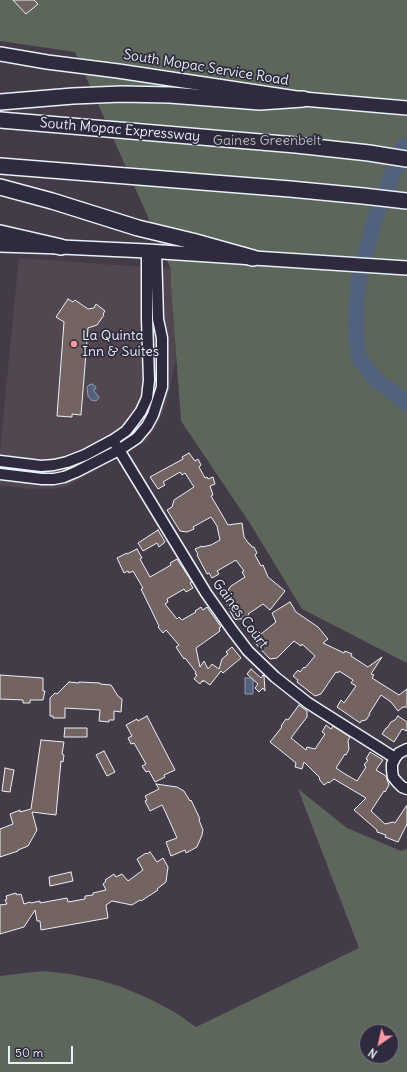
<!DOCTYPE html>
<html>
<head>
<meta charset="utf-8">
<style>
	body { margin:0 }
	#map { position:relative; width:407px; height:1072px; overflow:hidden; background:#443b48; font-family:Delius,sans-serif }
	canvas { display:block }
	.north { position:absolute; left:359px; top:1024px; width:40px; height:40px; box-sizing:border-box; background:#2f2a3d; border:1px solid #797a88; border-radius:50%; rotate:214deg; font-size:11px; font-weight:700; line-height:16px; text-align:center; color:#e8f1f8 }
	.north::after { content:''; display:block; margin:auto; width:14px; height:18px; background:#ff9aa2; clip-path:polygon(50% 0,100% 100%,50% 72%,0 100%) }
	.scale { position:absolute; left:8px; top:1046px; width:65px; height:18px; box-sizing:border-box; border:2px solid #e8f1f8; border-top:0; padding-left:5px; font-size:12px; line-height:14px; white-space:nowrap; color:#e8f1f8; -webkit-text-stroke:3px #2f2a3d; paint-order:stroke }
</style>
</head>
<body>
<div id="map">
<canvas width="407" height="1072"></canvas>
<div class="north">N</div>
<div class="scale">50 m</div>
</div>
<script>
const g = document.querySelector('canvas').getContext('2d');
g.lineJoin = 'round';
function fill(path, color) {
  g.fillStyle = color;
  g.fill(path, 'evenodd');
}
function toPath(rows) {
  const path = new Path2D();
  for (const r of rows) {
    path.moveTo(r[0], r[1]);
    for (let i = 2; i < r.length; i += 2) path.lineTo(r[i], r[i + 1]);
  }
  return path;
}
function stroke(path, color, width, dash) {
  g.strokeStyle = color;
  g.lineWidth = width;
  g.lineCap = dash ? 'butt' : 'round';
  g.setLineDash(dash || []);
  g.stroke(path);
}
function drawText(font, color, halo, rows, align = 'center') {
  g.font = font + ' Delius,sans-serif';
  g.lineWidth = 3.5;
  g.setLineDash([]);
  g.textBaseline = 'middle';
  g.strokeStyle = halo;
  g.fillStyle = color;
  for (const [text, x, y, turn = 0] of rows) {
    g.save();
    g.translate(x, y);
    g.rotate((+turn || 0) * Math.PI / 180);
    g.textAlign = isNaN(turn) ? turn : align;
    if (halo) g.strokeText(text, 0, 0);
    g.fillText(text, 0, 0);
    g.restore();
  }
}
fill(toPath([
	[19,258,171,269,171,286,176,359,166,405,158,424,146,441,68,486,52,489,31,489,0,485,0,450]
]), '#524750');
fill(toPath([
	[0,0,407,0,407,663,302,609,251,525,181,421,171,286,171,269,75,52,0,41],
	[298,789,347,828,401,851,407,849,407,1072,0,1072,0,976,43,971,70,974,99,980,122,987,152,1000,176,1013,196,1027,359,948],
	[367,1032,391,1032,391,1056,367,1056]
]), '#5d665a');
const water = toPath([
	[92,384,96,387,96,388,94,389,94,391,99,397,98,399,96,401,91,400,88,396,87,387,89,385,92,384],
	[245,678,253,678,253,694,245,694,245,678]
]);
fill(water, '#52627c');
stroke(water, '#8e9bae', 1);
stroke(toPath([
	[407,145,404,146,375,218,358,283,356,325,358,357,375,379,401,398,407,404]
]), '#52627c', 16);
const building = toPath([
	[13,0,34,0,38,4,26,14,13,0],
	[68,299,73,302,75,300,88,309,94,308,96,304,105,311,103,314,104,315,97,325,88,328,81,415,72,414,72,417,57,416,64,322,56,317,68,299],
	[189,453,195,461,198,459,201,465,199,467,205,478,207,477,208,479,213,477,215,484,210,486,213,495,211,496,228,525,242,523,244,537,249,544,250,544,252,547,254,547,257,553,255,555,261,566,263,565,268,577,285,591,270,610,263,604,248,614,249,615,242,619,237,619,236,620,234,618,230,611,231,610,223,598,229,593,228,590,231,586,245,577,242,572,244,571,236,560,217,571,219,574,212,578,209,573,207,574,197,555,198,554,195,549,202,546,202,547,211,545,220,540,217,526,211,517,193,527,194,529,187,532,180,531,167,510,172,507,174,500,194,487,185,473,182,475,180,472,163,482,165,485,158,489,150,477,183,459,182,457,189,453],
	[158,530,165,542,159,547,157,543,143,551,138,543,158,530],
	[137,549,142,558,140,559,150,577,171,565,170,563,177,559,192,582,190,583,193,588,186,592,184,589,167,599,168,602,165,604,177,619,179,617,182,620,196,612,195,611,201,607,203,610,207,607,221,627,219,628,220,631,196,648,200,667,204,661,208,669,212,664,219,669,222,659,228,654,226,652,232,647,241,658,223,673,221,671,210,685,203,680,203,682,202,681,200,684,194,679,197,675,195,674,196,672,185,658,184,659,176,647,179,645,166,630,163,633,158,627,159,626,142,591,141,589,143,588,133,571,129,573,128,571,124,573,117,558,127,553,127,554,137,549],
	[290,602,296,612,318,627,328,639,323,643,344,653,345,651,352,654,351,656,368,667,382,657,371,674,374,675,372,678,399,695,407,689,407,707,403,707,398,711,391,702,381,695,369,714,370,714,366,720,361,721,360,723,337,707,341,700,344,703,356,686,351,683,353,680,339,671,338,673,336,672,321,694,315,696,297,682,298,680,293,676,298,670,300,672,304,667,305,668,315,656,302,644,301,646,294,641,277,658,270,659,254,642,256,641,253,636,258,631,261,634,276,622,272,613,290,602],
	[251,669,261,678,263,675,264,676,265,691,263,688,259,692,255,688,258,684,247,674,251,669],
	[0,675,43,678,43,691,45,691,43,700,30,700,30,703,23,703,23,700,0,699,0,675],
	[69,682,79,683,79,682,100,683,100,684,111,685,118,696,122,699,121,712,114,711,114,720,109,720,109,722,99,721,100,710,65,708,65,718,53,718,53,716,50,716,50,698,55,693,57,694,69,682],
	[299,705,307,711,307,717,291,738,306,750,307,747,315,749,325,734,322,732,326,725,331,729,333,726,350,737,348,741,349,749,346,755,345,754,336,768,345,774,357,781,366,767,364,765,368,760,366,759,370,752,383,760,376,770,386,776,389,785,385,792,384,791,371,811,385,824,393,822,395,823,407,805,407,824,398,842,385,837,386,835,377,832,377,830,354,810,366,798,334,779,329,783,328,782,324,785,319,779,320,778,304,762,302,769,295,767,296,763,270,742,282,727,281,726,286,719,288,720,299,705],
	[147,716,175,770,164,775,165,777,155,782,149,771,146,772,142,766,146,764,134,743,131,744,128,738,132,736,126,725,137,719,138,721,147,716],
	[398,716,407,722,407,731,402,729,394,742,382,734,386,728,387,728,391,722,395,720,398,716],
	[65,728,87,728,87,737,64,737,65,728],
	[41,740,64,742,62,754,64,755,63,762,61,761,56,815,32,812,37,830,28,846,18,850,18,851,0,857,0,829,13,824,10,814,20,810,20,812,31,809,41,740],
	[104,751,115,772,107,776,96,755,104,751],
	[5,768,14,770,10,792,2,791,5,768],
	[156,784,177,787,184,791,190,801,191,800,200,819,199,820,203,830,202,835,197,847,186,853,185,850,171,856,166,842,177,838,165,811,162,805,150,811,145,801,147,800,145,796,159,789,156,784],
	[150,852,157,862,163,858,168,867,166,882,157,889,158,890,141,901,140,900,132,905,112,901,106,905,108,918,41,930,40,921,37,921,35,910,24,927,0,934,0,905,7,904,5,900,7,899,6,896,16,893,17,895,21,894,24,904,30,902,31,903,40,901,40,903,67,898,68,902,85,899,85,896,93,895,93,893,106,890,103,884,106,881,105,880,114,874,116,877,122,874,128,881,143,870,137,859,146,853,147,854,150,852],
	[71,872,73,881,50,886,49,877,71,872]
]);
fill(building, '#746461');
stroke(building, '#e8f1f8', 1);
const minor = toPath([
	[113,440,206,593,232,630,248,651,275,677,308,703,395,758],
	[0,461,41,466,54,465,67,462,85,455,113,440,126,431,133,422,141,411,147,398,149,380,147,319,147,251],
	[0,474,42,479,54,479,64,477,76,472,119,450,137,438,147,426,153,415,162,387,162,338,158,319,156,252],
	[407,749,399,753,395,758,392,764,392,770,393,777,397,782,402,787,407,789]
]);
const major = toPath([
	[0,54,47,62,118,71,303,99,407,108],
	[0,245,61,247,147,251,407,268]
]);
const highway = toPath([
	[0,102,73,96,122,94,170,95,260,102,303,99],
	[0,120,296,145,369,153,407,159],
	[0,166,290,189,363,196,407,201],
	[0,187,52,201,138,228,192,241,253,258],
	[0,233,61,247]
]);
stroke(minor, '#e8f1f8', 13);
stroke(major, '#e8f1f8', 16);
stroke(highway, '#e8f1f8', 18);
stroke(minor, '#2f2a3d', 10);
stroke(major, '#2f2a3d', 13);
stroke(highway, '#2f2a3d', 15);
for (const [x, y, r, color] of [
	[74,344,4,"#ff9aa2"]
]) {
  const dot = new Path2D();
  dot.arc(x, y, r, 0, 2 * Math.PI);
  g.fillStyle = color;
  g.fill(dot);
  stroke(dot, '#2f2a3d', 1.5);
}
drawText('14px', '#e8f1f8', '#2f2a3d', [
	["South Mopac Service Road",206,68,9],
	["South Mopac Expressway",120,130,5],
	["Gaines Court",240,614,53]
]);
drawText('14px', '#b0b9b9', '#2f2a3d', [
	["Gaines Greenbelt",267,141]
]);
drawText('14px', '#e8f1f8', '#2f2a3d', [
	["La Quinta",82,336],
	["Inn & Suites",82,352]
], 'left');
</script>
</body>
</html>
